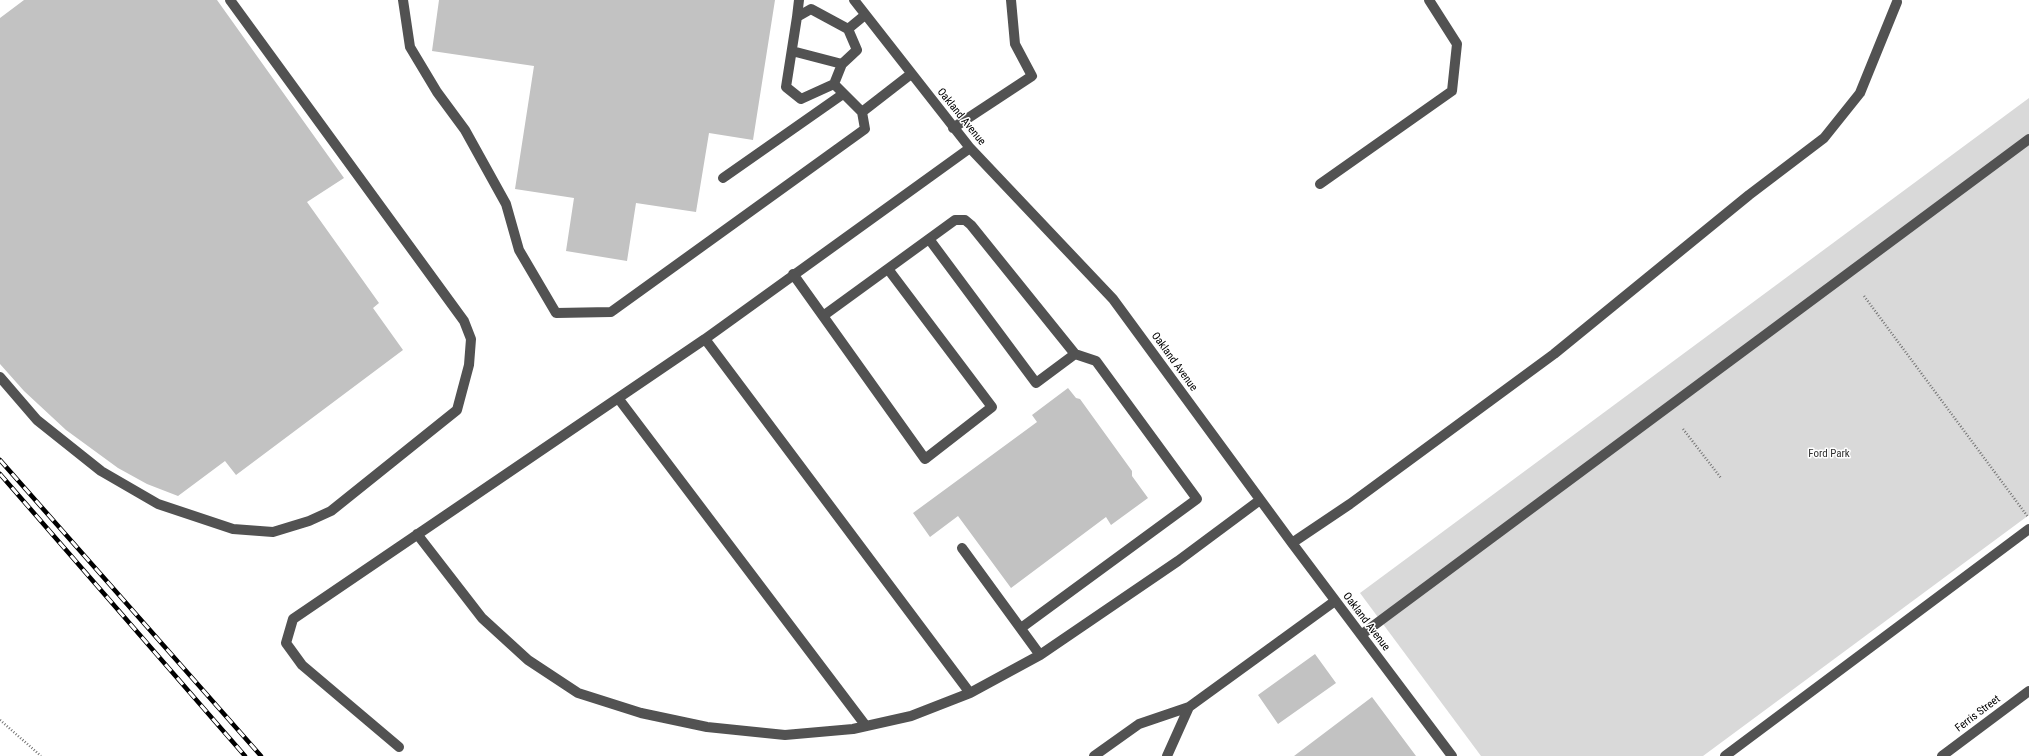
<!DOCTYPE html>
<html>
<head>
<meta charset="utf-8">
<style>
	body { margin:0 }
	canvas { display:block; background:#fff }
</style>
</head>
<body>
<canvas width="2029" height="756"></canvas>
<script>
const g = document.querySelector('canvas').getContext('2d');
g.lineJoin = 'round';
function fill(path, color) {
  g.fillStyle = color;
  g.fill(path, 'evenodd');
}
function toPath(rows) {
  const path = new Path2D();
  for (const r of rows) {
    path.moveTo(r[0], r[1]);
    for (let i = 2; i < r.length; i += 2) path.lineTo(r[i], r[i + 1]);
  }
  return path;
}
function stroke(path, color, width, dash) {
  g.strokeStyle = color;
  g.lineWidth = width;
  g.lineCap = dash ? 'butt' : 'round';
  g.setLineDash(dash || []);
  g.stroke(path);
}
function drawText(font, color, halo, rows, align = 'center') {
  g.font = font + ' "Roboto Condensed",sans-serif';
  g.lineWidth = 3;
  g.setLineDash([]);
  g.textBaseline = 'middle';
  g.strokeStyle = halo;
  g.fillStyle = color;
  for (const [text, x, y, turn = 0] of rows) {
    g.save();
    g.translate(x, y);
    g.rotate((+turn || 0) * Math.PI / 180);
    g.textAlign = isNaN(turn) ? turn : align;
    if (halo) g.strokeText(text, 0, 0);
    g.fillText(text, 0, 0);
    g.restore();
  }
}
fill(toPath([
	[2029,98,2029,515,1703,756,1481,756,1360,593]
]), '#d9d9d9');
fill(toPath([
	[24,0,217,0,344,178,307,202,379,303,373,308,403,350,236,475,225,461,178,496,147,484,118,468,66,430,24,391,0,364,0,18],
	[439,0,775,0,753,140,709,133,696,212,636,203,627,261,566,251,574,198,515,189,534,66,432,51],
	[1068,388,1076,398,1080,399,1132,471,1132,476,1148,498,1111,525,1106,517,1011,588,958,516,930,537,913,513,1037,422,1032,415],
	[1315,654,1336,683,1278,724,1258,695],
	[1372,697,1416,756,1294,756]
]), '#c2c2c2');
stroke(toPath([
	[1864,296,2028,517],
	[1683,429,1721,478],
	[0,720,41,756]
]), '#747474', 2.5, [1, 2]);
stroke(toPath([
	[403,0,410,47,437,92,465,130,506,204,519,250,556,313,611,312,865,129,862,112,911,74],
	[854,0,970,148,1113,299,1292,543,1452,756],
	[797,17,799,0],
	[792,51,842,64],
	[834,84,842,64,857,50,848,29],
	[862,112,834,84,801,99,786,87,797,17,811,9,848,29,865,15],
	[953,128,1032,76,1015,44,1011,0],
	[970,148,705,339,970,693,1040,655,1178,561,1260,500],
	[723,178,843,94],
	[1320,184,1452,91,1457,44,1429,0],
	[929,239,1036,383,1075,354],
	[793,274,925,459,992,407,888,269],
	[823,316,955,220,965,220,971,225,1075,354,1096,361,1197,499,1021,628],
	[0,377,37,420,101,471,158,504,233,529,273,532,309,521,331,511,457,410,469,365,471,339,464,321,230,0],
	[618,398,866,726],
	[417,534,482,618,528,660,578,693,641,713,707,727,785,735,853,729,911,716,970,693],
	[1292,543,1350,504,1554,354,1749,195,1824,138,1860,93,1897,2],
	[962,548,1040,655],
	[1361,635,2029,139],
	[399,747,302,665,286,643,293,619,705,339],
	[1094,756,1139,724,1189,707,1335,601],
	[1167,756,1189,707],
	[1725,756,2029,529],
	[1942,756,2029,691]
]), '#525252', 10);
const rail = toPath([
	[0,460,261,756],
	[0,474,245,756]
]);
stroke(rail, '#000', 4.5);
stroke(rail, '#fff', 3, [9]);
drawText('11px', '#000', '#fff', [
	["Oakland Avenue",961,117,51],
	["Oakland Avenue",1174,362,54],
	["Oakland Avenue",1366,622,53],
	["Ferris Street",1978,714,-37]
]);
drawText('11px', '#303030', '#fff', [
	["Ford Park",1829,454]
]);
</script>
</body>
</html>
